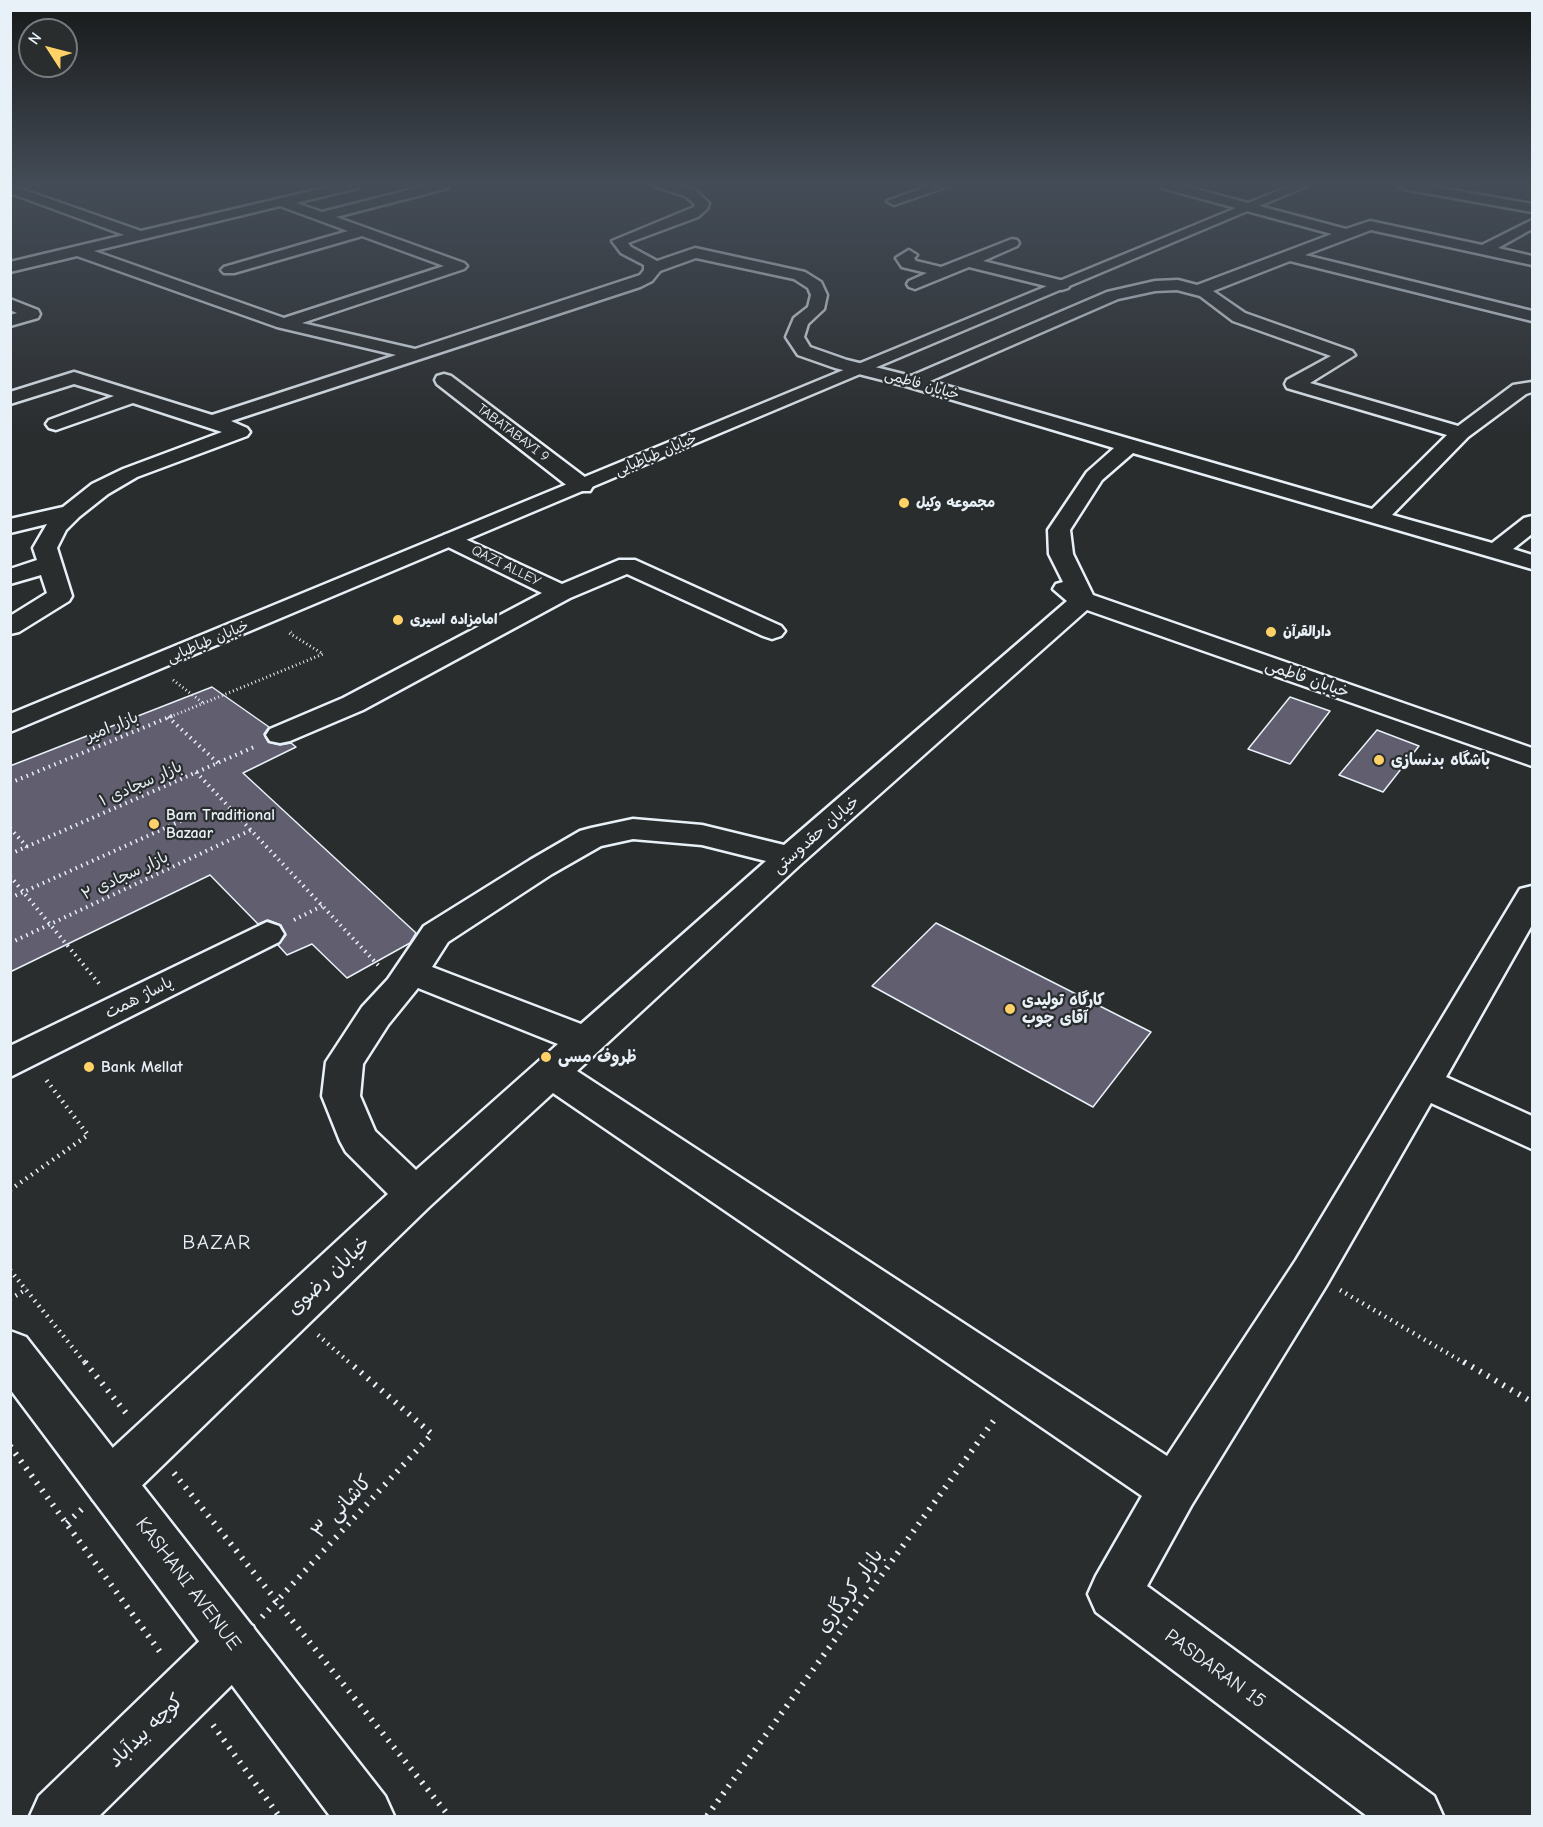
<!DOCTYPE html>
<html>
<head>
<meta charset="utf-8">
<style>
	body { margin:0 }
	#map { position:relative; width:1543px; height:1827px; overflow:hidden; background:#2a2d2e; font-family:"Comic Neue",sans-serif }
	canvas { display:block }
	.frame { position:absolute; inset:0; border:12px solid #e8f1f8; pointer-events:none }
	.north { position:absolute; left:18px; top:18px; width:60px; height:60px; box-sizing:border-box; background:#2a2d2e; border:2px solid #767b7f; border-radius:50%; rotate:306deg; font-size:16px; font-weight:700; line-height:24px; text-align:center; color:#e8f1f8 }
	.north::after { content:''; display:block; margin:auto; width:21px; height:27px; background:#ffd166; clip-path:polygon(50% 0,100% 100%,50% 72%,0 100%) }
</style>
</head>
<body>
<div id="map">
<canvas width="1543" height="1827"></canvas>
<div class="frame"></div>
<div class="north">N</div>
</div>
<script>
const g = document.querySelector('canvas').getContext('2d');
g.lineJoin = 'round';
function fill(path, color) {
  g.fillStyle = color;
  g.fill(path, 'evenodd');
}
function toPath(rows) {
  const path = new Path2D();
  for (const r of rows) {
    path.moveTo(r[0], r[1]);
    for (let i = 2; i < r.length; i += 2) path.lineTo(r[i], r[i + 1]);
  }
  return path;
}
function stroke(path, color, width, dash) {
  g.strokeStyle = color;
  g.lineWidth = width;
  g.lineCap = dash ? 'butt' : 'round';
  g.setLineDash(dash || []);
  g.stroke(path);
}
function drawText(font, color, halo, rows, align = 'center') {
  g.font = font + ' "Comic Neue","Playpen Sans Arabic",sans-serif';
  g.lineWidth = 4.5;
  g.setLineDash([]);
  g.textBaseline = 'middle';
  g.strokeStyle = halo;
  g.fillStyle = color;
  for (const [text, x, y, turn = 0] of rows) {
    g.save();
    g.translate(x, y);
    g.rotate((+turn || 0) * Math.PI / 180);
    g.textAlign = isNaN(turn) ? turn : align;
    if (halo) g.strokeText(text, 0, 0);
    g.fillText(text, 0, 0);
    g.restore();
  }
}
const building = toPath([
	[212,687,269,727,264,734,268,742,280,745,291,743,296,747,243,773,416,933,410,943,347,978,312,944,287,955,278,945,286,935,281,925,268,920,258,924,210,875,10,972,10,766,212,687],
	[1290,697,1330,711,1290,764,1248,749,1290,697],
	[1377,730,1419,746,1383,792,1339,775,1377,730],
	[936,923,1151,1032,1093,1107,872,986,936,923]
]);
fill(building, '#615e70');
stroke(building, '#e8f1f8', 1.5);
const minor = toPath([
	[10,185,141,231,337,185,359,185,357,188,296,203,322,212,429,185,449,185,448,188,336,217,464,263,467,266,464,269,302,323,415,349,640,275,644,270,644,265,621,253,612,241,694,207,695,204,685,196,651,185,672,185,695,190,709,203,707,209,698,217,628,243,631,247,657,261,695,248,805,272,821,282,827,295,824,309,808,324,804,337,810,347,847,360,911,376,1107,292,1155,281,1178,280,1197,285,1332,234,1162,188,1161,185,1180,185,1346,229,1370,221,1482,245,1532,220,1532,229,1498,248,1532,256,1532,265,1371,230,1305,255,1532,311,1532,321,1290,261,1213,291,1245,313,1352,351,1355,355,1310,383,1458,426,1513,385,1532,382,1532,392,1526,394,1468,437,1392,515,1492,543,1524,518,1532,516,1532,534,1513,549,1532,555,1532,569,1133,453,1102,480,1070,530,1073,554,1093,595,1532,748,1532,766,1087,610,801,864,577,1071,1167,1456,1296,1260,1520,889,1532,886,1532,925,1446,1077,1532,1116,1532,1149,1431,1103,1326,1286,1191,1506,1147,1586,1434,1796,1443,1816,1367,1816,1096,1612,1088,1594,1096,1576,1142,1496,553,1093,429,1207,127,1500,110,1507,93,1500,86,1483,93,1466,388,1194,346,1152,340,1141,322,1096,326,1062,362,1007,388,979,424,926,530,860,580,831,591,828,633,819,702,825,784,845,1067,601,1053,589,1056,584,1063,582,1049,554,1048,530,1087,472,1114,448,906,386,835,368,798,355,786,337,794,318,808,307,811,295,808,288,794,279,696,258,660,271,652,281,640,287,231,421,247,428,250,432,247,436,137,477,108,494,79,517,66,530,57,548,72,596,69,601,19,632,10,634,10,616,47,593,41,575,10,584,10,569,37,560,33,548,47,524,10,533,10,519,63,507,92,484,123,469,222,432,133,403,56,430,49,428,46,424,49,420,114,396,74,384,10,404,10,392,74,372,212,415,396,355,277,327,77,256,10,272,10,262,124,235,10,193,10,185],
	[280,206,348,231,224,267,221,270,224,273,234,273,362,236,444,266,284,318,94,251,280,206],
	[1177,290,1200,296,1233,321,1331,356,1287,380,1285,384,1287,388,1447,435,1372,509,930,381,1118,299,1155,291,1177,290],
	[633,839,702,845,766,861,581,1024,432,967,448,942,552,874,601,846,633,839],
	[418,988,558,1044,416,1170,375,1131,360,1096,363,1064,388,1025,418,988],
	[931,185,949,186,894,205,887,201,931,185],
	[1012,239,1017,240,1019,243,1017,246,983,261,1068,282,1070,285,1068,288,1062,290,969,267,915,289,909,287,907,284,909,281,927,273,902,267,896,258,909,250,917,255,914,258,916,261,941,267,1012,239],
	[10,299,38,310,40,314,38,318,10,326,10,315,17,313,10,310,10,299],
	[444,374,451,376,590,481,593,486,590,491,574,491,437,384,435,380,437,376,444,374],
	[452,533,562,584,619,560,635,560,781,626,785,631,781,636,772,639,763,636,627,574,570,598,363,710,290,741,280,743,270,741,266,735,270,729,343,698,542,593,444,545,441,540,444,535,452,533],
	[267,922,279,926,284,934,279,942,10,1077,10,1046,267,922],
	[234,1619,253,1626,260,1645,253,1664,99,1816,30,1816,39,1796,215,1626,234,1619]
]);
const major = toPath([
	[1292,185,1309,185,10,732,10,714,1292,185],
	[1397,185,1424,185,1532,204,1532,212,1404,189,1397,185],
	[10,1331,26,1337,385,1796,394,1816,330,1816,10,1389,10,1331]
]);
stroke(minor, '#e8f1f8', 5);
stroke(major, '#e8f1f8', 5);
stroke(toPath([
	[173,680,203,703],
	[170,717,323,654,289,633,292,632]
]), '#e8f1f8', 3, [1, 3]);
stroke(toPath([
	[168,717,218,763],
	[196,772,379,966],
	[10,783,174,715],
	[10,828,27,847],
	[10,854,254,747],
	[10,876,101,986],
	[10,898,183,820],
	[294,920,322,906],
	[10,943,251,830]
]), '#e8f1f8', 4, [1.5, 4.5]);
stroke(toPath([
	[10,1190,88,1135,44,1077],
	[10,1270,86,1364],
	[1340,1290,1466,1364],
	[10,1299,27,1289],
	[318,1335,351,1364]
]), '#e8f1f8', 4.5, [1.5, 5]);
stroke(toPath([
	[85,1362,126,1413],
	[1464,1362,1532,1402],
	[10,1446,163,1656],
	[174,1473,449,1816],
	[67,1523,82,1509],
	[262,1617,432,1434,349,1362],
	[213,1725,279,1816],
	[707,1816,997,1416]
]), '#e8f1f8', 6, [2, 7]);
fill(minor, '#2a2d2e');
fill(major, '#2a2d2e');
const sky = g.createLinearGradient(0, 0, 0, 440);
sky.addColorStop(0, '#171919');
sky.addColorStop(0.42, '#444c57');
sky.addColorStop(1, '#444c5700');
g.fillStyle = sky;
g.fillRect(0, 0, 1543, 440);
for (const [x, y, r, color] of [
	[904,503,6,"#ffd166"],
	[398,620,6,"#ffd166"],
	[1271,632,6,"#ffd166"],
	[1379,760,6,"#ffd166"],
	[154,824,6,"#ffd166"],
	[1010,1009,6,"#ffd166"],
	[546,1057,6,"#ffd166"],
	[89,1067,6,"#ffd166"]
]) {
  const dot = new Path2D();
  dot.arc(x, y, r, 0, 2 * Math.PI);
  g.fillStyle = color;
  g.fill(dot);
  stroke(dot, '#2a2d2e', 2);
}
drawText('14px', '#e8f1f8', '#2a2d2e', [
	["خیابان فاطمی",922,385,16],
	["TABATABAYI 9",513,433,37],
	["خیابان طباطبایی",656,455,-23],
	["QAZI ALLEY",506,566,26],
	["خیابان طباطبایی",208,642,-23]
]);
drawText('bold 14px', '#e8f1f8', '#2a2d2e', [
	["مجموعه وکیل",916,503],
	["امامزاده اسیری",410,620],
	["دارالقرآن",1283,632]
], 'left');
drawText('16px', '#e8f1f8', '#2a2d2e', [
	["خیابان فاطمی",1307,679,19],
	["بازار امیر",112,727,-22],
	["بازار سجادی ۱",141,784,-24],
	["خیابان حقدوستی",816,835,-41],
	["بازار سجادی ۲",125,876,-25],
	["پاساژ همت",139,998,-27]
]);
drawText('bold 16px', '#e8f1f8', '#2a2d2e', [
	["باشگاه بدنسازی",1391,760],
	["Bam Traditional",166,815],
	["Bazaar",166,833],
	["کارگاه تولیدی",1022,1000],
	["آقای چوب",1022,1018],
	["ظروف مسی",558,1057],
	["Bank Mellat",101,1067]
], 'left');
drawText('20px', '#e8f1f8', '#2a2d2e', [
	["خیابان رضوی",329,1276,-43],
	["کاشانی ۳",342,1507,-47],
	["KASHANI AVENUE",188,1584,53],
	["بازار کردگاری",850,1591,-54],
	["PASDARAN 15",1215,1669,36],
	["کوچه بیدآباد",146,1731,-44]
]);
g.letterSpacing = '1.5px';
drawText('21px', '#e8f1f8', '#2a2d2e', [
	["BAZAR",217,1243]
]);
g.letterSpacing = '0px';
</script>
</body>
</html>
